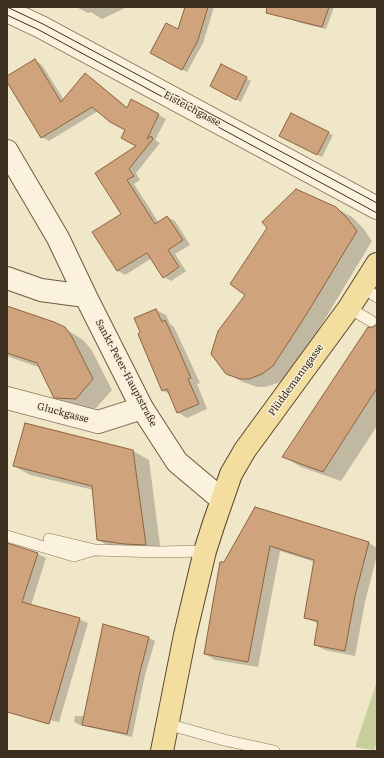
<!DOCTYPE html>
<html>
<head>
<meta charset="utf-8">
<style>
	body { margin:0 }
	#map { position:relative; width:384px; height:758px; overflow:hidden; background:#f0e6c8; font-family:Literata,serif }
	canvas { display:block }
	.frame { position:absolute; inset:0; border:8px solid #3d2f20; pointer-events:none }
</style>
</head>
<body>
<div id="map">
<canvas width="384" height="758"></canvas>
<div class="frame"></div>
</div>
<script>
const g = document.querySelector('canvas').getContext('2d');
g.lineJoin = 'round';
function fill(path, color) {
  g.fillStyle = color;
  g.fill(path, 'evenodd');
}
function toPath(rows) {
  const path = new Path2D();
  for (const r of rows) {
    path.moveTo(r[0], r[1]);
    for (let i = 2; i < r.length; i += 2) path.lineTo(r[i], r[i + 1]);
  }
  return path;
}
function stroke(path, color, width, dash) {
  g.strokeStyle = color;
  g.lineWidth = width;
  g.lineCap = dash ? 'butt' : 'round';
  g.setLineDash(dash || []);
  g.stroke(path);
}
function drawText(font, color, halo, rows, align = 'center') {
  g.font = font + ' Literata,serif';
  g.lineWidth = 3;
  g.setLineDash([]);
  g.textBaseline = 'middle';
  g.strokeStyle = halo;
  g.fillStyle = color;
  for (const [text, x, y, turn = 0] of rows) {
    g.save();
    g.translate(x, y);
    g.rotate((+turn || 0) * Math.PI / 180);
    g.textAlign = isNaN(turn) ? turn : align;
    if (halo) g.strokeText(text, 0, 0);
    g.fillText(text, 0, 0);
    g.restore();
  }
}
fill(toPath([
	[377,681,377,742,374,750,355,747]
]), '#c6cf9b');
fill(toPath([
	[76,7,127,7,102,19,91,12,88,13],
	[186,7,214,7,203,43,187,72,151,53,179,30],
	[296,7,334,7,326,29,297,22,292,19],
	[35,60,42,65,64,100,86,75,93,79,128,108,131,101,166,119,155,140,160,143,136,173,140,180,134,184,159,223,167,217,175,221,190,245,175,254,186,271,171,281,164,277,152,258,125,275,118,271,94,232,123,214,96,173,138,146,126,130,98,111,49,141,42,137,7,80,7,77],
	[222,65,251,81,241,102,216,89],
	[328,133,333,135,322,157,285,139],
	[336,208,352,217,363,228,372,241,322,324,288,375,278,383,265,387,257,387,243,382,227,373],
	[7,307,64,328,83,340,91,349,112,390,95,409,74,408,55,397,41,368,7,356],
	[156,310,166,315,170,324,174,327,200,383,197,384,207,409,187,418,177,412,170,394,163,391],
	[377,326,377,426,341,481,301,467,283,456,371,329],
	[133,451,149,460,161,553,114,549,98,540,94,490,30,475,14,466],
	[256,508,369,543,377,548,377,555,365,602,355,656,325,650,315,645,319,624,305,618,315,562,280,551,258,667,215,660,205,654,224,563],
	[7,543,38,554,46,558,31,605,79,619,88,623,59,722,7,711],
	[104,625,149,638,155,641,145,675,132,737,80,725,74,722,75,716,85,716]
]), '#0003');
const building = toPath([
	[185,7,208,7,198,40,182,70,150,53,166,23,178,29,185,7],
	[267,7,329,7,322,27,266,13,267,7],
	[35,59,61,102,85,73,127,108,131,99,159,114,147,139,151,136,153,139,129,169,134,176,127,180,155,224,167,216,183,240,168,250,179,267,163,278,147,253,117,271,92,232,121,214,95,173,136,146,121,138,125,130,110,122,92,107,41,138,7,82,7,76,35,59],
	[221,64,247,77,236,100,210,86,221,64],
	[291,113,329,132,317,155,279,136,291,113],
	[296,189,336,207,347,218,357,231,306,315,273,366,262,374,249,379,240,379,226,374,211,354,218,331,245,295,230,284,267,228,262,222,296,189],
	[7,306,54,322,65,327,72,337,93,379,76,399,54,398,37,363,7,353,7,306],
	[156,309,162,322,165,320,174,339,191,378,188,379,199,404,177,413,167,389,162,391,138,334,140,332,134,318,156,309],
	[377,325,377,388,323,472,282,457,368,327,371,328,377,325],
	[25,423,133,450,146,545,124,544,97,540,92,486,13,466,25,423],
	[255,507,369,542,355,596,345,651,314,645,318,621,304,618,314,560,270,546,248,662,204,654,220,562,224,562,255,507],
	[7,543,38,553,22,602,80,618,49,724,7,712,7,543],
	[103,624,149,637,140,672,127,734,82,725,103,624]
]);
fill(building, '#cfa37c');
stroke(building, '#8d6341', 1);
const service = toPath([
	[362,287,377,297],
	[349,308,371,321],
	[7,536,74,556,94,550],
	[49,539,95,550,159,552,205,551],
	[167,724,224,740,274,751]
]);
const minor = toPath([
	[7,11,41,27,377,208],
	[7,398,98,422,142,408]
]);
const secondary = toPath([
	[7,151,58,238,87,299,142,408,177,462,221,499],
	[7,278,41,290,85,296]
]);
const primary = toPath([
	[162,751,185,635,205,551,214,523,231,474,245,450,349,308,377,264]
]);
stroke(service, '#8d785c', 12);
stroke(minor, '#8d785c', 24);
stroke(secondary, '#6f593f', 24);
stroke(primary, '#5b4630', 24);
stroke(service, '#faf2dc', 11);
stroke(minor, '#faf2dc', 22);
stroke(secondary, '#faf2dc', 22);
stroke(primary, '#f3dd9f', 22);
stroke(toPath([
	[7,7,43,24,377,203],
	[7,15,39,30,377,213]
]), '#3d2f20', 1);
drawText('10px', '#3d2f20', '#f7efd8', [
	["Eisteichgasse",192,109,28],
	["Sankt-Peter-Hauptstraße",126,373,62],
	["Plüddemanngasse",296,380,-54],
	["Gluckgasse",63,413,15]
]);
</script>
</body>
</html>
